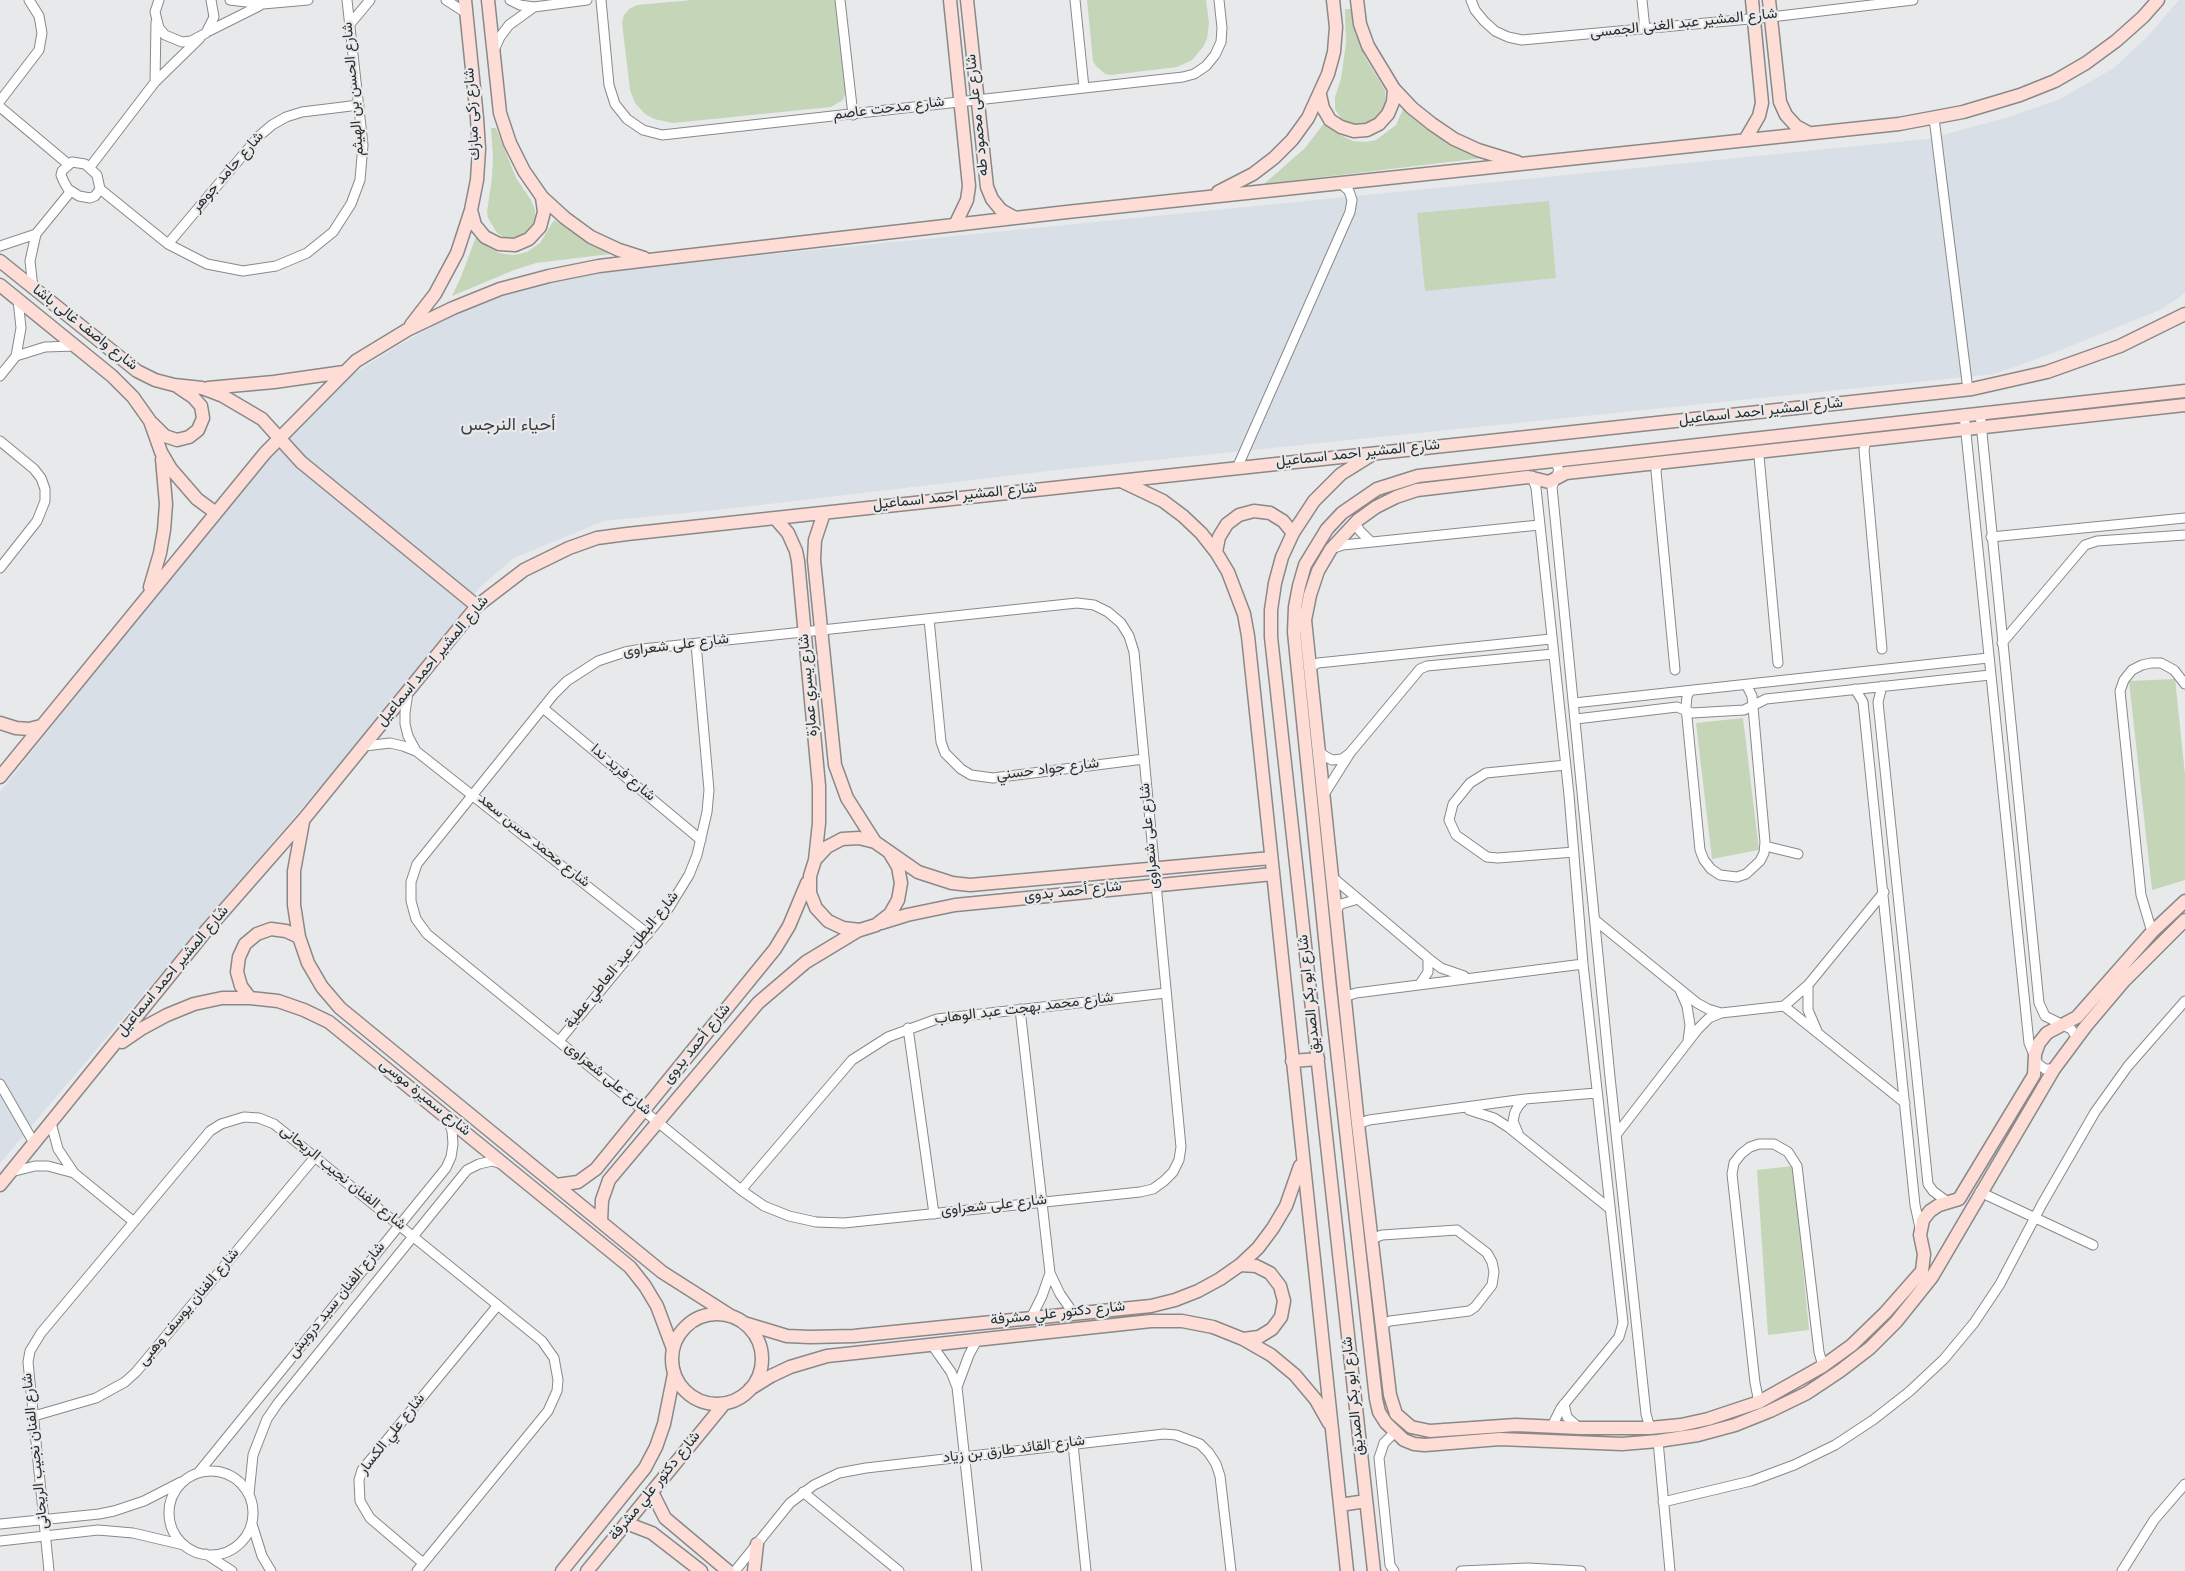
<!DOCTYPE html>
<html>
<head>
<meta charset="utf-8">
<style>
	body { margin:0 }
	canvas { display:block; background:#e8e9ea }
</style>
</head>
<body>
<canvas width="2185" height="1571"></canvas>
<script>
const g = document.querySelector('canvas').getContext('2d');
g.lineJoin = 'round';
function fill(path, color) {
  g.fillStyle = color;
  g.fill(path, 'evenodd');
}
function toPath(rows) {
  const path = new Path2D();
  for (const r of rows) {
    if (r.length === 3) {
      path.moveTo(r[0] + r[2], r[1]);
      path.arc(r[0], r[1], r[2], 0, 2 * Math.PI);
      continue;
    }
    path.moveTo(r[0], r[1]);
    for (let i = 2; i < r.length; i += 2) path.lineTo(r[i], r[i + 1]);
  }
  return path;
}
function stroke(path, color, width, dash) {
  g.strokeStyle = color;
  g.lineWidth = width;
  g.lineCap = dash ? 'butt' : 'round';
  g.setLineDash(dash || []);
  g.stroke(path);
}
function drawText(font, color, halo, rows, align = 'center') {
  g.font = font + ' Georgia,Vazirmatn,serif';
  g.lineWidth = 4.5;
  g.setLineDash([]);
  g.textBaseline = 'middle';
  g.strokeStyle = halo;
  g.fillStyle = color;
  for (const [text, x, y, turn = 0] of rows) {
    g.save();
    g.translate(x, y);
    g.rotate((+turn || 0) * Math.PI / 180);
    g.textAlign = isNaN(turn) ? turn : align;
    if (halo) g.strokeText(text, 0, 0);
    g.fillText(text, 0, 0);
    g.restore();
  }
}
fill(toPath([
	[2179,0,2185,0,2185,293,2160,310,2056,352,1995,374,1057,470,735,508,604,521,514,558,480,587,415,675,0,1163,0,792,170,576,285,439,338,384,394,348,456,313,519,289,599,269,684,263,1927,139,2002,119,2058,100,2114,68,2147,37]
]), '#d9dfe6');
fill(toPath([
	[692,0,836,0,846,91,843,100,831,107,673,123,654,119,645,114,635,103,630,90,622,23,624,15,629,9,637,5],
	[1087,0,1206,0,1209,23,1207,39,1203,47,1192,60,1177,67,1111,75,1105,74,1096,66,1093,61],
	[1345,9,1352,9,1354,25,1365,57,1385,90,1386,106,1379,119,1363,126,1348,124,1342,120,1335,109,1335,97,1341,79,1346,43],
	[1403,109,1444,139,1483,158,1264,184,1305,148,1325,122,1340,135,1353,141,1366,142,1376,140,1396,125],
	[491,128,496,128,516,178,531,200,535,210,535,220,532,227,524,236,514,239,505,238,497,233,488,218,487,212,492,178,493,157],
	[1549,201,1556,278,1425,291,1417,213],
	[554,220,610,254,536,263,514,270,452,296,461,277,477,234,486,246,499,253,514,255,527,252,540,243],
	[2175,679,2185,774,2185,880,2152,890,2129,681],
	[1743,718,1759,850,1712,859,1696,723],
	[1793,1166,1809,1330,1768,1335,1757,1170]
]), '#c5d5b8');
const street = toPath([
	[159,0,155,12,159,28,165,35,182,42,191,41,206,33,214,17,211,0],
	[230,0,263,4,308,0],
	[446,0,466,13],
	[510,0,520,5,534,7,587,0],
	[601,0,609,85,615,104,627,119,643,130,662,135,1183,77,1194,74,1206,66,1215,55,1221,42,1222,28,1219,0],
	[840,0,853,115],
	[1075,0,1084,88],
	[1471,0,1475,10,1484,21,1495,31,1508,37,1522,40,1771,17,1913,0],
	[1642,0,1645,29],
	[350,24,370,0],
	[209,31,259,6],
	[494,50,500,37,509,25,534,7],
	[155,82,156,22],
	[0,101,39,50,42,33,39,16,29,0],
	[0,107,68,164],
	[1934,118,1968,390],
	[72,162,85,164,97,175,100,189,95,196,90,198,79,196,68,189,64,182,61,175,62,171,72,162],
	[90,167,155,82,200,38],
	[100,189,168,244,207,264,243,271,276,266,307,253,333,232,351,204,360,180,363,145,347,0],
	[168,244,259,136,272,125,286,117,302,112,359,105],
	[0,246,36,234],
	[33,288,30,261,36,234,71,191],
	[16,356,45,347,75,346],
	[0,376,16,356,21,328,18,300],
	[1980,413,2039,1003,2045,1016,2071,1029,2077,1038],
	[1964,414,2029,1043,2038,1064,2045,1069,2054,1069],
	[1866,440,1864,450,1882,649],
	[0,441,34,469,41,478,45,489,45,501,37,521,0,568],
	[1761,451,1759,456,1778,663],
	[1555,461,1559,470,1552,487,1610,1077,1646,1414,1650,1428],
	[1658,463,1656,471,1675,670],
	[1237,468,1350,212,1352,200,1349,191,1340,183],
	[1532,476,1536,488,1546,581,1569,795,1583,964,1623,1323,1619,1337,1561,1408,1552,1426],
	[1358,520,1356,525,1360,531,1371,542],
	[1991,537,2185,518],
	[1334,548,1343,545,1539,525],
	[1077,603,1094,605,1108,612,1121,623,1129,636,1134,652,1181,1147,1179,1160,1173,1172,1164,1181,1153,1189,1140,1192,844,1223,816,1222,789,1216,764,1206,741,1190,427,934,416,919,411,901,411,882,417,864,554,694,567,681,598,661,625,652,642,649,1077,603],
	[929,619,941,742,945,753,961,769,971,775,993,778,1144,759],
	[2002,643,2085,545,2097,541,2185,535],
	[1310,667,1318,663,1551,639],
	[1882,686,1878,702,1928,1184,1933,1191,1949,1203],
	[1855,689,1863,702,1915,1205,1920,1228],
	[1690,691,1687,696,1686,707,1700,850,1704,860,1711,869,1720,875,1737,877,1746,874,1760,861,1764,853,1765,842,1752,696,1747,686],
	[408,692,405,713,405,724,408,736,416,751],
	[1574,703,1988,658],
	[543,708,701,840],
	[1576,719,1677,707,1692,713,1744,710,1766,699,1990,675],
	[365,746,390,743,403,746,416,751,648,934],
	[1318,749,1323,755,1332,760,1342,759,1349,754],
	[1566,765,1486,773,1470,783,1453,804,1449,820,1456,835,1487,857,1498,858,1574,852],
	[1323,796,1350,753,1420,669,1427,666,1553,654],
	[1765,846,1798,854],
	[1331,876,1428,958,1441,968,1464,976],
	[1336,914,1338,907,1341,904,1358,899],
	[1595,920,1697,1003,1708,1009,1721,1013],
	[2152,932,2141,895,2120,691,2124,680,2132,670,2142,665,2151,663,2161,663,2174,670,2185,684],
	[1420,984,1428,972,1428,958],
	[1808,985,1808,1010,1817,1031],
	[1680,990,1687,1006,1690,1025,1688,1041],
	[1344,997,1356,993,1583,964],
	[1784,1006,1905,1103],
	[1020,1009,1050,1273,1060,1294,1074,1314],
	[908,1028,934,1214],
	[559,1041,668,909,689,875,697,855,707,812,709,790,696,644],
	[0,1084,34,1143],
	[1469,1110,1494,1118,1508,1127,1609,1208],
	[51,1123,58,1149,74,1173,134,1222],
	[1358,1124,1369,1120,1525,1099,1596,1093],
	[1518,1133,1513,1121,1515,1112,1519,1105,1525,1099],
	[1616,1135,1698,1029,1709,1018,1721,1013,1784,1006,1808,985,1884,892],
	[11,1172,35,1166,48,1166,74,1173],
	[741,1190,852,1060,888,1037,937,1019,1166,993],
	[1980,1192,2093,1245],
	[1371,1239,1382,1235,1457,1230,1487,1253,1492,1262,1494,1272,1492,1285,1475,1307,1469,1311,1390,1321,1381,1325],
	[1031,1318,1042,1296,1050,1273],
	[932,1345,951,1372,957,1387,977,1571],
	[957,1387,969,1355,977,1340],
	[1759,1402,1755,1383,1732,1174,1734,1163,1741,1154,1750,1147,1759,1144,1774,1144,1788,1152,1797,1166,1819,1352,1823,1366],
	[1564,1404,1567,1417,1579,1428],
	[34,1416,96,1398,125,1382,136,1372,315,1157],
	[1658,1441,1670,1571],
	[1073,1444,1086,1571],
	[211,1513,42],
	[198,1473,446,1168,451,1157,453,1144,452,1131,448,1119],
	[803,1492,899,1571],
	[249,1494,253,1455,267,1419,278,1403,467,1170,479,1164,492,1161,502,1164],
	[1663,1502,1751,1481,1794,1465,1835,1445,1873,1420,1910,1391,1944,1359,1974,1323,2000,1284,2042,1204,2095,1112,2128,1066,2185,1001],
	[0,1524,99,1514,114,1511,144,1501,181,1482],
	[252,1524,262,1556,271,1571],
	[0,1541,98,1530,133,1533,184,1545],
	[206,1554,232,1571],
	[423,1563,370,1518,360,1501,359,1480,362,1470,498,1305],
	[49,1571,28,1362,30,1351,41,1333,210,1131,221,1124,244,1117,259,1118,274,1124,542,1341,554,1358,558,1380,557,1391,548,1411,417,1571],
	[735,1571,790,1503,814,1485,839,1473,866,1468,1164,1434,1176,1435,1200,1444,1209,1453,1216,1464,1220,1476,1231,1571],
	[1394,1571,1390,1565,1379,1458,1384,1443,1394,1433],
	[1461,1571,1528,1568,1581,1571],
	[2122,1571,2154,1520,2185,1484]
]);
const secondary = toPath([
	[488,0,500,113,510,143,524,171,542,197,565,218,591,237,619,250,644,258],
	[950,0,969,186,967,200,955,225],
	[967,0,987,187,992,199,1001,210,1015,218],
	[1357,0,1360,24,1368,46,1394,89,1412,108,1432,124,1454,139,1478,150,1517,162],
	[1769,0,1780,102,1786,115,1796,126,1809,133],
	[1320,95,1323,108,1330,120,1341,127,1354,131,1367,130,1379,124,1388,114,1393,102,1394,89],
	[1745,140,1759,116,1762,103,1752,0],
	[1218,192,1253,174,1274,158,1292,140,1308,118,1328,74,1334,52,1336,27,1333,0],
	[471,210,475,225,485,237,499,244,515,245,529,239,540,227,544,212,542,197],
	[0,261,137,371,155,380,174,385,202,388,223,396,262,419,301,462,477,606],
	[0,285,112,376,133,397,150,421,161,452,171,469,197,499,216,513],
	[411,325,435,294,457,253,471,210,477,180,479,149,477,118,465,0],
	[208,388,274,382,344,372],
	[2185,391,1418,476,1377,489,1342,513,1327,529,1305,565,1299,586,1295,607,1294,632,1330,988,1376,1399,1379,1412,1386,1423,1404,1440,1414,1444,1425,1445,1500,1439,1622,1444,1658,1441,1698,1435,1735,1425,1770,1411,1807,1393,1840,1371,1870,1348,1896,1322,1932,1277,2054,1069,2086,1026,2124,981,2185,920],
	[2185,405,1566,473,1549,482,1528,477,1417,490,1396,497,1376,507,1358,520,1331,549,1318,571,1310,595,1305,620,1358,1124,1390,1395,1396,1414,1411,1427,1430,1431,1516,1425,1580,1428,1650,1428,1681,1425,1708,1419,1759,1402,1823,1366,1852,1345,1885,1313,1922,1271,1924,1254,1920,1235,1923,1220,1930,1211,1939,1205,1959,1199,2034,1075,2035,1054,2039,1043,2047,1033,2077,1017,2152,932,2185,901],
	[152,423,165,436,177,440,189,437,198,430,203,418,201,406,193,397,178,387],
	[1370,456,1341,474,1314,501,1293,533,1282,557,1275,583,1271,610,1271,637,1374,1571],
	[1121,481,1163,501,1183,516,1201,533,1216,552,1228,572,1244,614,1248,636,1347,1571],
	[824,513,815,540,814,560,835,765,847,798,875,842],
	[775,518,788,533,796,551,798,561,819,786,819,823,815,860],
	[1216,552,1219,537,1227,524,1239,515,1254,511,1270,513,1283,521,1293,533],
	[150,587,160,553,164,530,166,504,162,459],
	[0,723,16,728,29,729,41,726],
	[0,777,265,453,356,361,407,330,453,308,500,289,549,276,599,266,649,260,1067,212,1899,124,1963,112,2020,95,2055,81,2086,63,2116,41,2143,17,2158,0],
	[303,822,294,871,294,905,299,937,308,963,322,987,340,1008,662,1272,731,1316],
	[889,852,898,867,901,883,898,900,890,914,876,925,860,930,843,928,828,921,816,908,810,893,810,876,815,860,827,847,842,839,859,838,875,842,918,872,952,883,970,885,1271,858],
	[881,923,907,915,955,905,1273,874],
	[250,998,241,986,237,972,239,957,245,944,257,934,271,929,286,931,299,937],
	[122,1042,141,1029,167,1015,194,1004,222,998,250,998,278,1001,304,1010,329,1022,630,1267,645,1286,657,1306,673,1349],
	[1292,1061,1318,1059],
	[0,1185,206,931,304,819,477,606,524,570,569,548,597,538,627,534,1972,389,2047,372,2120,346,2185,314],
	[556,1185,578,1182,596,1169,775,949,789,926,807,883],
	[601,1222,602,1200,609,1180,758,1003,806,962,859,930],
	[1240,1265,1256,1266,1270,1273,1280,1286,1284,1301,1281,1317,1272,1329,1259,1337,1243,1339],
	[717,1359,45],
	[744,1323,787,1336,810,1337,854,1336,1151,1306,1175,1300,1198,1291,1220,1279,1240,1265,1258,1248,1273,1228,1286,1206,1300,1166],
	[750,1389,771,1376,790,1367,827,1356,1151,1321,1182,1321,1213,1327,1243,1339,1271,1355,1295,1375,1316,1400,1329,1423],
	[652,1492,665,1518,728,1571],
	[1340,1505,1366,1501],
	[626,1523,652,1533,701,1571],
	[562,1571,645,1468,656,1447,664,1424,674,1374],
	[587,1571,724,1404],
	[754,1571,757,1544]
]);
stroke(street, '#89898a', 11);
stroke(secondary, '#89898a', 15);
stroke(street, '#fff', 9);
stroke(secondary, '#feddd6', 12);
drawText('15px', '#2c2c2d', '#e8e9ea', [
	["شارع المشير عبد الغنى الجمسى",1684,25,-6],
	["شارع الحسن بن الهيثم",355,89,-95],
	["شارع مدحت عاصم",889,110,-7],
	["شارع زكى مبارك",474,114,-94],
	["شارع على محمود طه",979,115,-96],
	["شارع حامد جوهر",229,173,-49],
	["شارع واصف غالى باشا",84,329,38],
	["شارع المشير احمد اسماعيل",1761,413,-6],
	["شارع المشير احمد اسماعيل",1358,455,-6],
	["شارع المشير احمد اسماعيل",955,498,-6],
	["شارع على شعراوى",676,647,-7],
	["شارع المشير احمد اسماعيل",434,662,-50],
	["شارع يسري عمارة",810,685,-95],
	["شارع جواد حسني",1048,771,-7],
	["شارع فريد ندا",622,774,40],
	["شارع على شعراوى",1151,836,-95],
	["شارع محمد حسن سعد",533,842,39],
	["شارع أحمد بدوى",1073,893,-6],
	["شارع البطل عبد العاطي عطية",623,961,-51],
	["شارع المشير احمد اسماعيل",174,972,-50],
	["شارع ابو بكر الصديق",1311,994,-96],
	["شارع محمد بهجت عبد الوهاب",1024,1010,-7],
	["شارع أحمد بدوى",698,1045,-51],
	["شارع على شعراوى",607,1080,39],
	["شارع سميرة موسى",424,1099,39],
	["شارع الفنان نجيب الريحانى",342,1179,39],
	["شارع على شعراوى",994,1207,-6],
	["شارع الفنان سيد درويش",338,1301,-51],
	["شارع الفنان يوسف وهبى",190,1308,-50],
	["شارع دكتور علي مشرفة",1058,1315,-6],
	["شارع ابو بكر الصديق",1355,1396,-96],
	["شارع علي الكسار",393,1435,-52],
	["شارع الفنان نجيب الريحانى",37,1451,-96],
	["شارع القائد طارق بن زياد",1014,1451,-7],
	["شارع دكتور علي مشرفة",656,1487,-51]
]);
drawText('18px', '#3d3e3f', '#e8e9ea', [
	["أحياء النرجس",508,427]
]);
</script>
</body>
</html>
